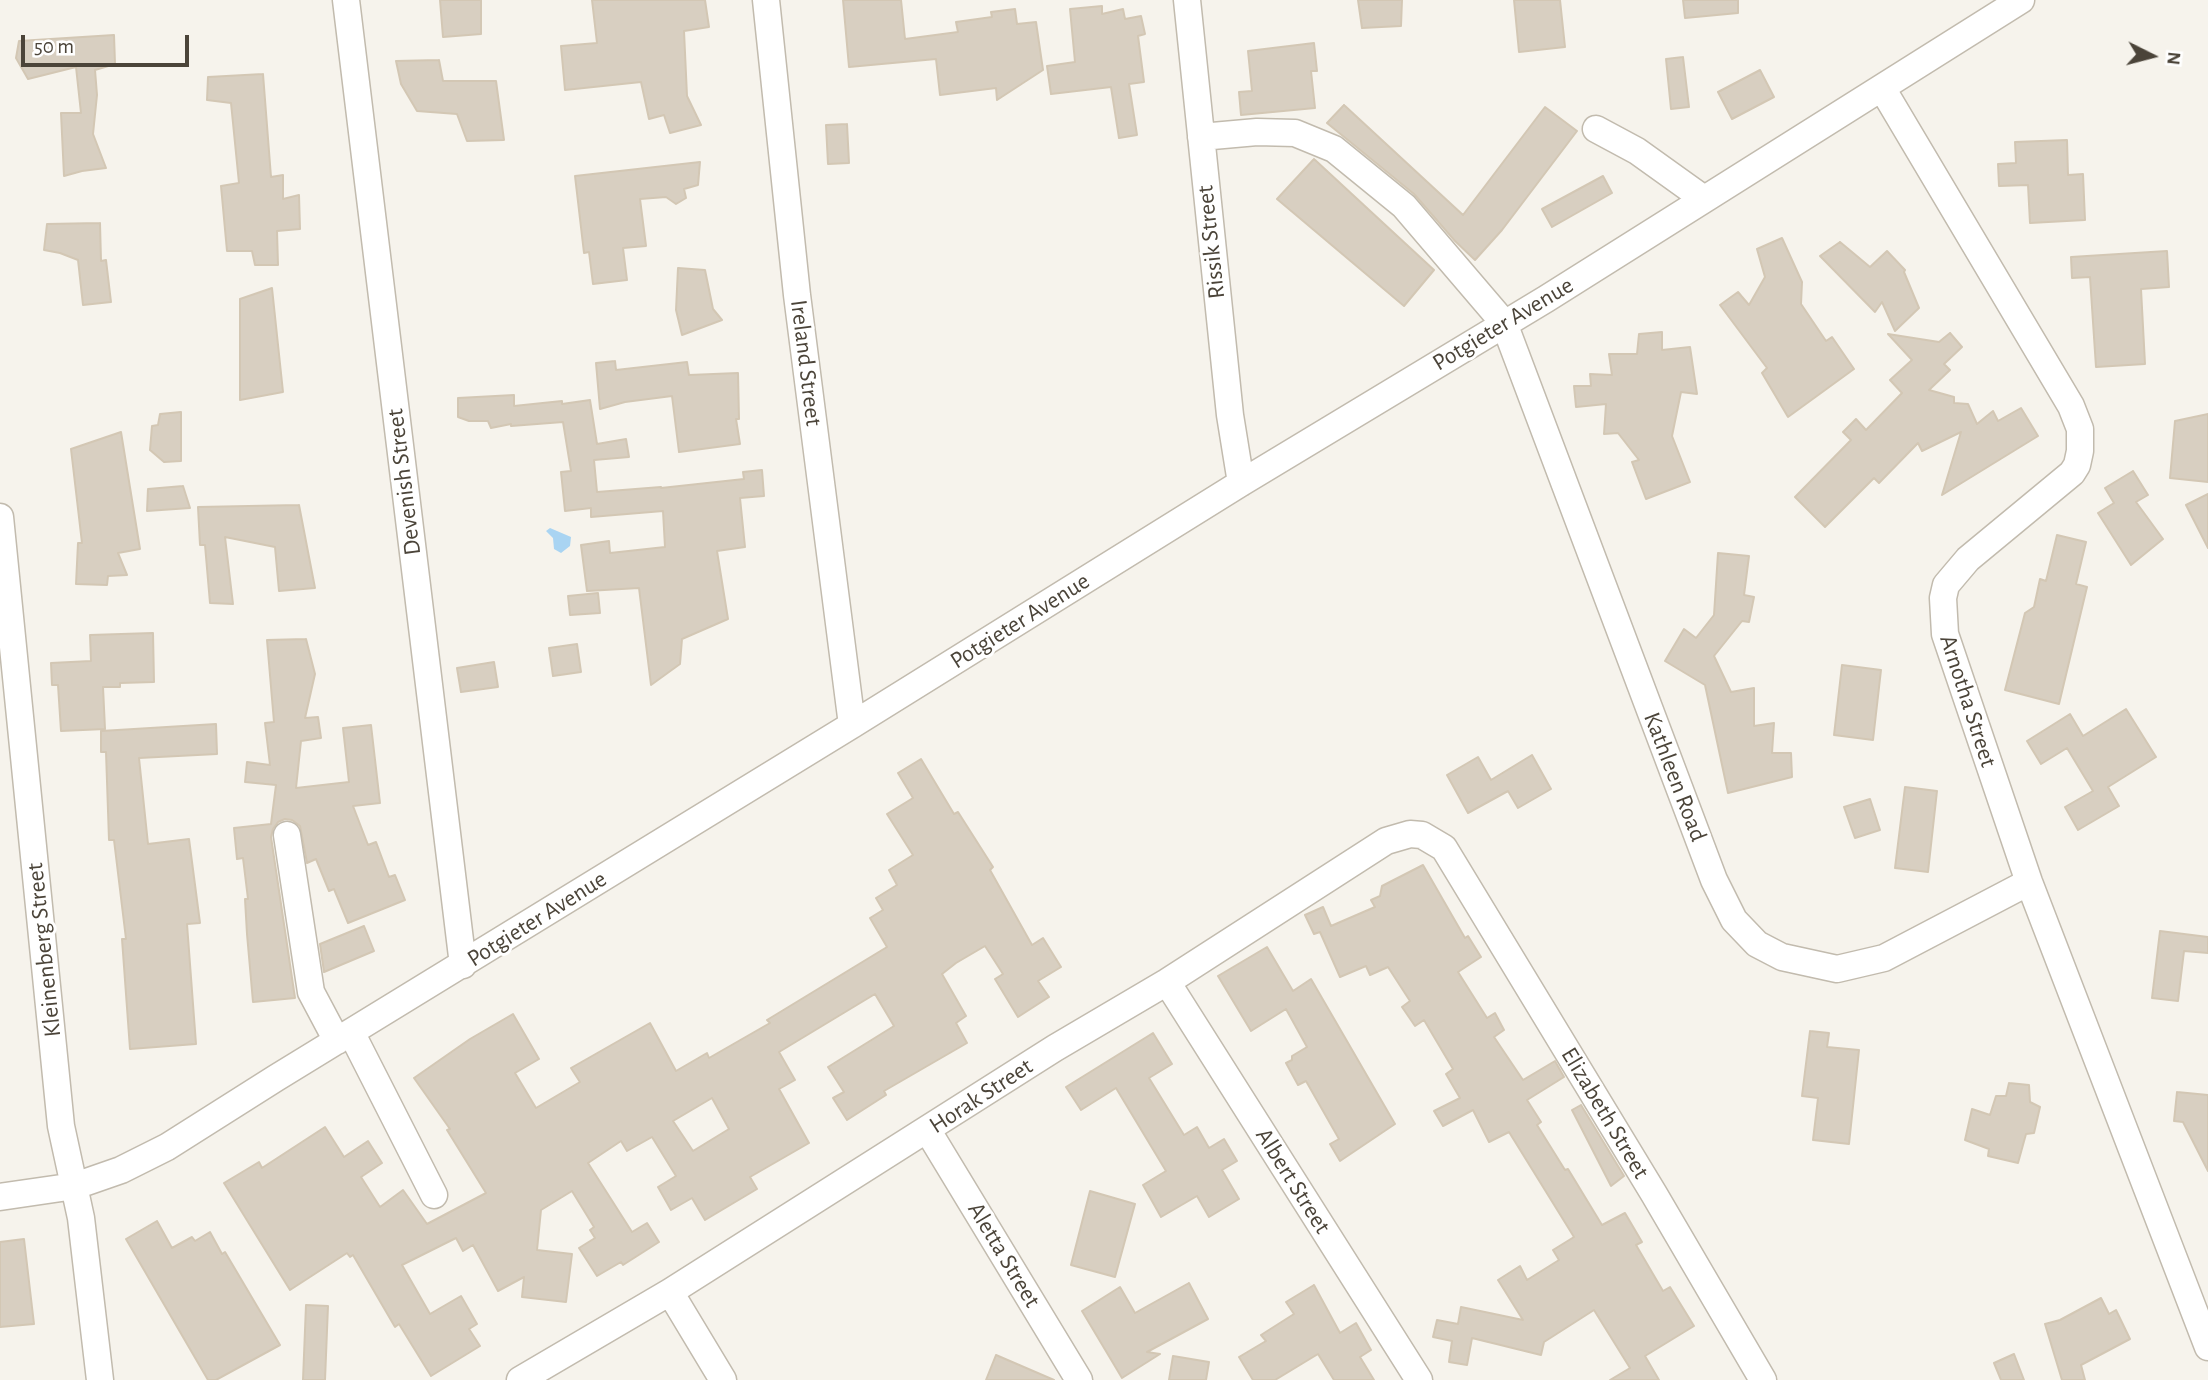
<!DOCTYPE html>
<html>
<head>
<meta charset="utf-8">
<style>
	body { margin:0 }
	#map { position:relative; width:2208px; height:1380px; overflow:hidden; background:#f6f3ec; font-family:"Alegreya Sans",sans-serif }
	canvas { display:block }
	.north { position:absolute; left:2117px; top:21px; width:70px; height:70px; -webkit-text-stroke:5px #fff; paint-order:stroke; rotate:96deg; font-size:19px; font-weight:700; line-height:28px; text-align:center; color:#4b4439 }
	.north::after { content:''; display:block; margin:auto; width:24px; height:32px; background:#4b4439; clip-path:polygon(50% 0,100% 100%,50% 72%,0 100%) }
	.scale { position:absolute; left:21px; top:35px; width:168px; height:32px; box-sizing:border-box; border:4px solid #4b4439; border-top:0; padding-left:9px; font-size:21px; line-height:24px; white-space:nowrap; color:#4b4439; -webkit-text-stroke:5px #fff; paint-order:stroke }
</style>
</head>
<body>
<div id="map">
<canvas width="2208" height="1380"></canvas>
<div class="north">N</div>
<div class="scale">50 m</div>
</div>
<script>
const g = document.querySelector('canvas').getContext('2d');
g.lineJoin = 'round';
function fill(path, color) {
  g.fillStyle = color;
  g.fill(path, 'evenodd');
}
function toPath(rows) {
  const path = new Path2D();
  for (const r of rows) {
    path.moveTo(r[0], r[1]);
    for (let i = 2; i < r.length; i += 2) path.lineTo(r[i], r[i + 1]);
  }
  return path;
}
function stroke(path, color, width, dash) {
  g.strokeStyle = color;
  g.lineWidth = width;
  g.lineCap = dash ? 'butt' : 'round';
  g.setLineDash(dash || []);
  g.stroke(path);
}
function drawText(font, color, halo, rows, align = 'center') {
  g.font = font + ' "Alegreya Sans",sans-serif';
  g.lineWidth = 6;
  g.setLineDash([]);
  g.textBaseline = 'middle';
  g.strokeStyle = halo;
  g.fillStyle = color;
  for (const [text, x, y, turn = 0] of rows) {
    g.save();
    g.translate(x, y);
    g.rotate((+turn || 0) * Math.PI / 180);
    g.textAlign = isNaN(turn) ? turn : align;
    if (halo) g.strokeText(text, 0, 0);
    g.fillText(text, 0, 0);
    g.restore();
  }
}
fill(toPath([
	[550,528,571,537,570,546,561,553,554,549,553,538,546,531]
]), '#a9d4f2');
const building = toPath([
	[440,0,481,0,481,34,443,37,440,0],
	[592,0,705,0,709,27,684,31,687,96,701,125,670,133,664,115,649,119,641,82,565,90,561,46,597,43,592,0],
	[843,0,901,0,905,39,958,32,956,22,992,17,991,12,1015,9,1017,24,1036,22,1043,70,997,100,996,88,940,95,936,59,849,67,843,0],
	[1358,0,1402,0,1401,26,1362,28,1358,0],
	[1514,0,1560,0,1565,47,1519,52,1514,0],
	[1683,0,1738,0,1738,13,1685,18,1683,0],
	[1102,6,1102,14,1123,9,1125,19,1141,16,1145,34,1138,36,1144,82,1129,84,1137,135,1119,138,1111,87,1051,94,1047,66,1075,62,1070,9,1102,6],
	[114,35,115,64,95,70,97,95,93,134,106,168,82,171,64,176,61,113,81,113,76,67,28,79,16,58,19,41,114,35],
	[1314,43,1317,71,1311,71,1315,108,1241,115,1239,92,1252,91,1248,51,1314,43],
	[1683,57,1689,107,1671,109,1666,59,1683,57],
	[439,60,443,81,496,81,504,140,467,141,457,114,417,111,401,84,396,61,439,60],
	[1760,70,1774,97,1732,119,1718,92,1760,70],
	[263,74,271,177,283,175,283,199,299,195,300,229,277,231,278,265,255,265,252,251,227,251,221,186,239,183,231,103,207,100,208,77,263,74],
	[1344,105,1463,215,1545,107,1577,131,1502,230,1475,260,1455,241,1414,194,1327,123,1344,105],
	[847,124,849,163,828,164,826,125,847,124],
	[2067,140,2068,175,2083,174,2085,220,2030,223,2028,185,1999,186,1998,164,2016,163,2015,142,2067,140],
	[1314,159,1434,270,1404,306,1277,199,1314,159],
	[700,162,698,185,684,189,686,198,676,204,666,197,640,199,646,246,623,248,627,280,593,284,589,252,584,253,575,176,700,162],
	[1603,176,1612,193,1552,227,1542,209,1603,176],
	[100,223,101,261,106,260,111,302,83,305,78,260,60,253,44,250,47,224,100,223],
	[1782,238,1802,282,1801,304,1826,341,1832,337,1854,369,1788,417,1762,373,1767,368,1720,305,1738,292,1749,305,1765,277,1757,249,1782,238],
	[1840,242,1870,267,1887,251,1905,270,1904,272,1919,308,1895,331,1882,302,1875,312,1820,256,1840,242],
	[2167,251,2169,287,2141,289,2145,364,2096,367,2090,277,2072,278,2071,257,2167,251],
	[678,268,705,270,713,309,722,320,682,335,676,310,678,268],
	[272,288,283,392,240,400,240,299,272,288],
	[1662,332,1662,350,1690,347,1697,394,1681,392,1672,436,1690,482,1646,499,1632,462,1639,460,1618,433,1604,434,1606,404,1576,407,1574,386,1591,386,1590,374,1612,375,1609,354,1637,354,1639,334,1662,332],
	[1950,333,1962,347,1944,364,1950,370,1929,390,1954,397,1954,403,1968,404,1977,424,1993,411,1998,421,2021,408,2038,436,1942,495,1961,432,1922,451,1918,443,1879,483,1874,478,1825,527,1795,497,1851,440,1843,432,1856,419,1866,430,1902,393,1890,380,1912,360,1888,334,1939,342,1950,333],
	[615,361,616,370,687,362,689,375,738,373,739,419,736,419,740,444,679,452,672,396,625,402,600,409,596,363,615,361],
	[514,395,514,406,562,401,562,404,590,400,597,444,626,439,629,457,594,460,597,492,661,487,661,488,744,479,743,472,762,470,764,496,740,498,745,547,717,551,728,619,682,639,680,664,651,685,639,588,587,591,581,545,609,541,610,553,665,547,663,511,591,517,591,508,565,511,561,472,571,471,563,422,511,426,511,424,491,428,488,421,469,421,458,417,458,398,514,395],
	[181,412,181,461,164,462,150,450,152,426,158,425,160,414,181,412],
	[2208,414,2208,482,2170,478,2175,421,2208,414],
	[121,432,140,549,118,553,127,575,108,576,107,585,76,584,78,543,82,543,71,449,121,432],
	[2133,471,2148,495,2136,502,2163,539,2131,565,2098,513,2114,503,2105,488,2133,471],
	[183,486,190,508,147,511,148,489,183,486],
	[2208,494,2208,548,2186,505,2208,494],
	[299,505,315,588,279,591,275,547,225,537,233,604,210,603,205,545,200,545,198,507,299,505],
	[2057,535,2086,542,2076,584,2087,587,2059,704,2005,690,2025,613,2034,607,2040,579,2046,581,2057,535],
	[1718,553,1749,556,1744,595,1754,597,1749,622,1742,621,1714,656,1731,692,1754,688,1754,726,1774,723,1772,753,1791,753,1792,777,1728,793,1705,685,1665,661,1684,629,1696,638,1714,615,1718,553],
	[598,593,600,613,570,615,568,596,598,593],
	[153,633,154,682,120,683,120,687,103,687,105,729,61,731,58,685,52,685,51,663,91,661,90,635,153,633],
	[306,639,315,674,305,718,318,717,321,738,301,741,296,788,349,782,343,728,371,725,380,803,353,806,368,845,376,842,389,877,395,875,405,900,348,923,334,889,329,891,316,859,307,863,300,826,292,820,285,819,278,822,273,829,271,837,295,998,253,1002,247,934,245,899,248,899,243,858,237,859,234,828,271,824,276,785,245,782,247,762,270,765,265,723,274,722,267,640,306,639],
	[577,644,581,672,553,676,549,648,577,644],
	[494,662,498,687,461,692,457,668,494,662],
	[1842,665,1881,670,1873,740,1834,735,1842,665],
	[2126,709,2156,757,2108,787,2119,806,2078,830,2065,807,2093,791,2067,748,2041,764,2027,741,2070,714,2083,736,2126,709],
	[216,724,217,754,139,758,148,844,189,839,200,923,187,924,196,1044,130,1049,122,939,126,939,114,840,109,840,106,752,101,752,101,731,216,724],
	[1532,755,1551,789,1518,808,1508,791,1468,813,1447,775,1478,757,1491,780,1532,755],
	[921,759,954,814,958,812,993,867,990,870,1032,945,1043,938,1061,967,1038,981,1049,997,1018,1017,995,979,1003,974,985,946,956,963,942,974,966,1016,956,1023,967,1043,884,1091,886,1095,847,1120,833,1098,844,1092,828,1067,894,1026,875,994,779,1052,795,1080,779,1089,809,1143,750,1177,757,1189,705,1220,692,1198,671,1210,658,1187,676,1176,652,1137,627,1151,621,1141,588,1163,632,1232,647,1223,659,1242,623,1265,621,1262,597,1276,579,1248,595,1238,590,1230,594,1227,572,1191,541,1210,537,1250,572,1254,566,1302,522,1297,524,1277,498,1291,473,1245,463,1251,456,1238,402,1265,430,1314,461,1296,477,1324,469,1329,480,1346,431,1376,399,1324,395,1327,353,1255,350,1257,347,1253,290,1290,224,1183,259,1162,262,1168,325,1127,344,1157,368,1141,382,1163,361,1177,380,1207,403,1190,427,1224,486,1193,447,1130,450,1129,414,1078,470,1039,513,1014,539,1059,515,1073,536,1108,580,1082,571,1068,650,1023,676,1071,707,1053,709,1058,770,1023,767,1020,887,947,870,918,883,910,876,898,897,885,889,870,913,855,887,814,913,798,898,773,921,759],
	[712,1098,729,1129,693,1151,673,1121,712,1098],
	[1905,787,1937,791,1928,872,1895,868,1905,787],
	[1870,799,1880,830,1855,838,1844,807,1870,799],
	[1423,865,1465,938,1468,936,1481,957,1458,972,1487,1018,1495,1013,1504,1030,1494,1037,1523,1080,1555,1061,1564,1077,1527,1100,1541,1122,1537,1125,1565,1170,1568,1169,1602,1225,1625,1213,1642,1242,1636,1245,1663,1291,1670,1287,1694,1326,1645,1356,1659,1380,1610,1380,1630,1368,1594,1310,1544,1342,1541,1355,1472,1338,1467,1365,1449,1362,1452,1341,1433,1337,1437,1320,1458,1324,1461,1307,1523,1320,1498,1280,1520,1266,1527,1280,1559,1260,1553,1250,1574,1237,1509,1132,1489,1142,1473,1110,1443,1126,1434,1111,1460,1098,1446,1074,1453,1069,1424,1020,1415,1026,1402,1007,1410,1001,1388,967,1370,975,1366,966,1340,977,1320,932,1314,934,1305,915,1323,907,1331,926,1375,907,1371,900,1380,896,1382,886,1423,865],
	[364,926,374,951,324,972,320,944,364,926],
	[2160,931,2208,937,2208,953,2184,951,2178,1001,2152,998,2160,931],
	[1267,947,1293,991,1311,979,1395,1124,1340,1161,1330,1144,1339,1139,1306,1081,1298,1085,1286,1063,1292,1060,1292,1056,1307,1047,1286,1009,1251,1031,1218,976,1267,947],
	[1810,1031,1829,1033,1827,1047,1859,1050,1849,1144,1813,1140,1818,1098,1802,1096,1810,1031],
	[1153,1033,1172,1064,1149,1078,1184,1135,1197,1127,1209,1148,1224,1139,1237,1161,1222,1170,1239,1199,1209,1217,1197,1196,1161,1217,1143,1185,1166,1171,1116,1088,1081,1110,1066,1087,1153,1033],
	[2009,1083,2029,1085,2030,1102,2040,1107,2034,1133,2026,1134,2018,1163,1988,1156,1989,1149,1965,1140,1972,1109,1990,1115,1996,1096,2006,1096,2009,1083],
	[2177,1092,2208,1095,2208,1171,2183,1122,2174,1121,2177,1092],
	[1581,1105,1624,1176,1611,1186,1572,1110,1581,1105],
	[1090,1191,1135,1204,1115,1277,1071,1265,1090,1191],
	[157,1221,172,1248,192,1237,195,1241,210,1232,222,1254,225,1252,280,1345,216,1380,208,1380,126,1239,157,1221],
	[24,1239,34,1324,0,1327,0,1242,24,1239],
	[1189,1283,1208,1319,1147,1352,1160,1354,1122,1378,1082,1311,1120,1287,1135,1313,1189,1283],
	[1314,1285,1340,1333,1356,1323,1371,1350,1360,1357,1374,1380,1334,1380,1318,1354,1275,1380,1253,1380,1239,1357,1266,1341,1261,1335,1294,1314,1286,1302,1314,1285],
	[2101,1298,2109,1314,2116,1310,2130,1339,2081,1365,2085,1380,2062,1380,2045,1324,2060,1320,2101,1298],
	[306,1305,328,1306,325,1380,303,1380,306,1305],
	[2014,1354,2024,1380,2001,1380,1994,1363,2014,1354],
	[996,1355,1054,1380,986,1380,996,1355],
	[1173,1356,1209,1362,1206,1380,1169,1380,1173,1356]
]);
fill(building, '#d8cfc1');
stroke(building, '#d3c7b4', 2);
const minor = toPath([
	[346,0,463,965],
	[766,0,797,295,852,725],
	[1187,0,1230,415,1241,483],
	[1882,88,2071,406,2080,429,2080,451,2077,465,2072,473,1968,559,1946,585,1943,598,1945,634,2029,882,2208,1347],
	[1596,129,1637,151,1704,199],
	[1201,137,1257,132,1295,133,1334,149,1404,206,1504,323,1714,880,1734,920,1757,944,1782,957,1837,969,1884,958,2029,882],
	[0,517,61,1126,81,1218,100,1380],
	[287,835,311,992,337,1041],
	[1167,982,1419,1380],
	[351,1032,434,1195],
	[928,1131,1079,1380],
	[0,1197,75,1186,121,1170,167,1147,276,1078,852,725,1241,483,1546,299,2021,0],
	[670,1292,723,1380],
	[520,1380,670,1292,1055,1048,1167,982,1386,841,1410,834,1422,835,1444,848,1654,1194,1763,1380]
]);
stroke(minor, '#c2bbae', 29);
stroke(minor, '#fff', 26);
drawText('24px', '#4b4439', '#fff', [
	["Rissik Street",1211,242,-96],
	["Potgieter Avenue",1503,324,-31],
	["Ireland Street",806,363,83],
	["Devenish Street",404,482,-97],
	["Potgieter Avenue",1020,621,-32],
	["Arnotha Street",1968,701,72],
	["Kathleen Road",1675,777,69],
	["Potgieter Avenue",537,919,-32],
	["Kleinenberg Street",44,950,-96],
	["Horak Street",981,1096,-33],
	["Elizabeth Street",1605,1113,59],
	["Albert Street",1293,1181,58],
	["Aletta Street",1004,1255,59]
]);
</script>
</body>
</html>
